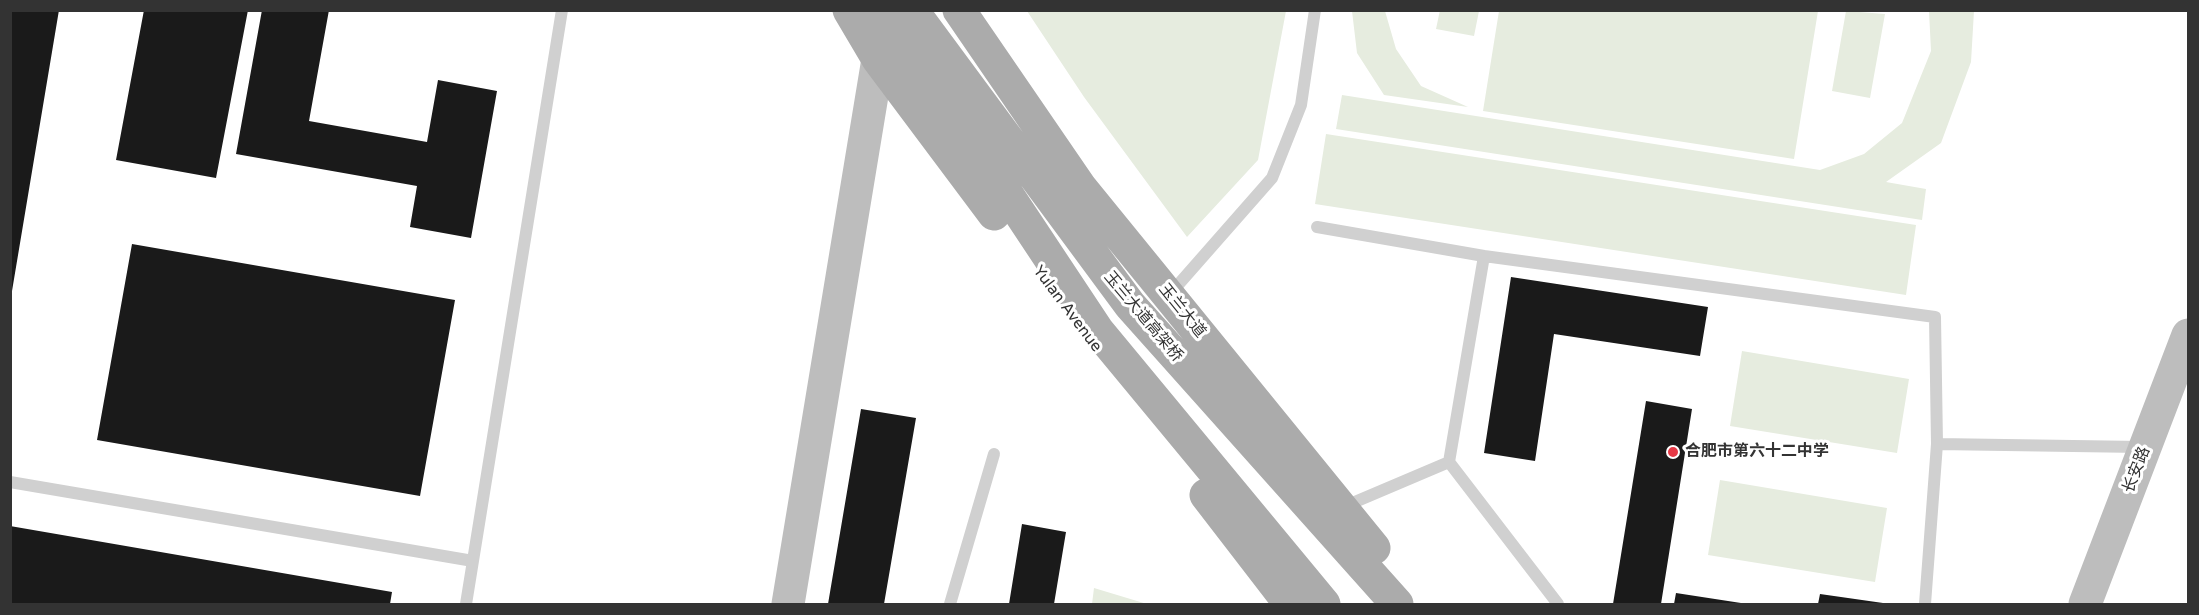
<!DOCTYPE html>
<html>
<head>
<meta charset="utf-8">
<style>
	body { margin:0 }
	#map { position:relative; width:2199px; height:615px; overflow:hidden; background:#fff; font-family:"Varela Round",sans-serif }
	canvas { display:block }
	.frame { position:absolute; inset:0; border:12px solid #333; pointer-events:none }
</style>
</head>
<body>
<div id="map">
<canvas width="2199" height="615"></canvas>
<div class="frame"></div>
</div>
<script>
const g = document.querySelector('canvas').getContext('2d');
g.lineJoin = 'round';
function fill(path, color) {
  g.fillStyle = color;
  g.fill(path, 'evenodd');
}
function toPath(rows) {
  const path = new Path2D();
  for (const r of rows) {
    path.moveTo(r[0], r[1]);
    for (let i = 2; i < r.length; i += 2) path.lineTo(r[i], r[i + 1]);
  }
  return path;
}
function stroke(path, color, width, dash) {
  g.strokeStyle = color;
  g.lineWidth = width;
  g.lineCap = dash ? 'butt' : 'round';
  g.setLineDash(dash || []);
  g.stroke(path);
}
function drawText(font, color, halo, rows, align = 'center') {
  g.font = font + ' "Varela Round","Noto Sans SC",sans-serif';
  g.lineWidth = 6;
  g.setLineDash([]);
  g.textBaseline = 'middle';
  g.strokeStyle = halo;
  g.fillStyle = color;
  for (const [text, x, y, turn = 0] of rows) {
    g.save();
    g.translate(x, y);
    g.rotate((+turn || 0) * Math.PI / 180);
    g.textAlign = isNaN(turn) ? turn : align;
    if (halo) g.strokeText(text, 0, 0);
    g.fillText(text, 0, 0);
    g.restore();
  }
}
fill(toPath([
	[1440,10,1479,11,1474,36,1436,29],
	[1027,11,1286,11,1258,160,1187,237,1084,97],
	[1352,11,1385,11,1396,49,1421,86,1468,107,1384,95,1357,53],
	[1499,11,1818,11,1794,159,1483,111],
	[1846,11,1885,14,1870,98,1832,91],
	[1929,11,1974,11,1971,62,1941,143,1886,182,1926,189,1922,220,1336,129,1342,95,1820,170,1864,154,1902,123,1931,51],
	[1326,134,1916,225,1906,295,1315,204],
	[1742,351,1909,379,1897,453,1730,426],
	[1720,480,1887,508,1875,582,1708,555],
	[1094,588,1147,604,1092,604]
]), '#e6ecdf');
fill(toPath([
	[10,10,59,10,12,291,10,291],
	[144,10,248,10,216,178,116,160],
	[262,10,329,10,309,121,427,142,438,80,497,91,471,238,410,227,417,186,236,154],
	[132,244,455,300,420,496,97,440],
	[1511,277,1708,307,1700,356,1554,334,1535,461,1484,453],
	[1646,401,1692,409,1661,604,1613,604],
	[861,409,916,418,884,604,828,604],
	[1022,524,1066,532,1054,604,1009,604],
	[10,526,392,592,390,604,10,604],
	[1676,593,1741,603,1741,604,1674,604],
	[1820,594,1883,603,1882,604,1818,604]
]), '#1a1a1a');
stroke(toPath([
	[1317,227,1484,256,1449,462,1343,507],
	[1484,256,1935,317,1937,444],
	[1170,294,1272,178,1301,105,1315,10],
	[1449,462,1558,604],
	[10,482,473,561],
	[466,604,562,10],
	[950,604,994,454],
	[1925,604,1937,444,2141,447]
]), '#d0d0d0', 12);
stroke(toPath([
	[788,604,878,59],
	[2085,604,2188,335]
]), '#bdbdbd', 33);
stroke(toPath([
	[849,10,878,59,994,214],
	[885,10,1098,331,1324,604],
	[912,10,1130,305,1397,604],
	[959,10,1081,188,1374,548],
	[1206,495,1290,604]
]), '#ababab', 33);
for (const [x, y, r, color] of [
	[1673,452,6,"#e63946"]
]) {
  const dot = new Path2D();
  dot.arc(x, y, r, 0, 2 * Math.PI);
  g.fillStyle = color;
  g.fill(dot);
  stroke(dot, '#fff', 2);
}
drawText('16px', '#333', '#fff', [
	["Yulan Avenue",1067,309,53],
	["玉兰大道",1182,311,51],
	["玉兰大道高架桥",1143,317,50],
	["长安路",2137,470,-69]
]);
drawText('bold 16px', '#333', '#fff', [
	["合肥市第六十二中学",1685,452]
], 'left');
</script>
</body>
</html>
